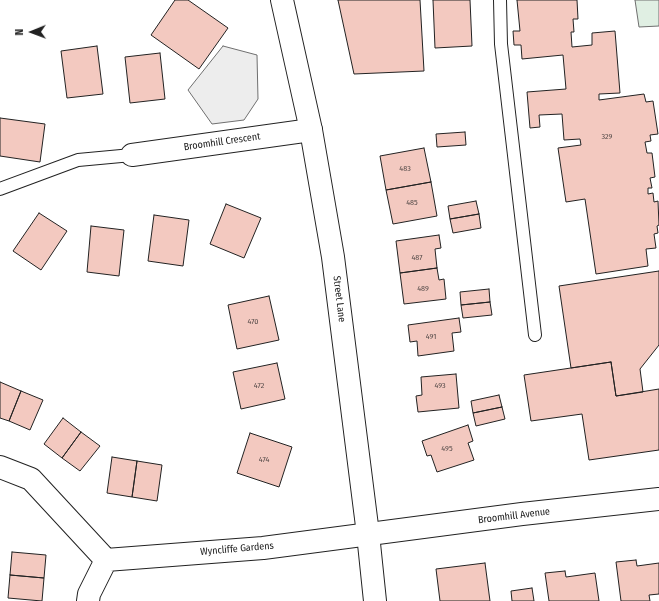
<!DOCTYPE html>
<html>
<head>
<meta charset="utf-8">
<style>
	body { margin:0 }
	#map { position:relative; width:659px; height:601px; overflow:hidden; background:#fff; font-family:"Fira Sans Condensed",sans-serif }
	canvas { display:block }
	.north { position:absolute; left:12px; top:12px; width:40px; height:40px; -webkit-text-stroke:3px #fff; paint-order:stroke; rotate:269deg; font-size:11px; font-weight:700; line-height:16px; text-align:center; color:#222 }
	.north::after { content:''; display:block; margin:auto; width:14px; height:18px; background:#222; clip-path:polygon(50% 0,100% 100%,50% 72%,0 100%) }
</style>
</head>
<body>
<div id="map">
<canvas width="659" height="601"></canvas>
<div class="north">N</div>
</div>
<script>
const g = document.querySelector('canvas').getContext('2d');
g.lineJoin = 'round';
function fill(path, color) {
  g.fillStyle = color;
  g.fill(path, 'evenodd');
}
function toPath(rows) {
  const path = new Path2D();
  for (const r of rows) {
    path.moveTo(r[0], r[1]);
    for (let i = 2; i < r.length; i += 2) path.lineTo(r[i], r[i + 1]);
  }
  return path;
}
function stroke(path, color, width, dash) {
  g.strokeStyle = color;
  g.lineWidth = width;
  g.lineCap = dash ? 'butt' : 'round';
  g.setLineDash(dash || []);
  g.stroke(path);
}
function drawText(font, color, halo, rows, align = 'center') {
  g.font = font + ' "Fira Sans Condensed",sans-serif';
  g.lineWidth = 3;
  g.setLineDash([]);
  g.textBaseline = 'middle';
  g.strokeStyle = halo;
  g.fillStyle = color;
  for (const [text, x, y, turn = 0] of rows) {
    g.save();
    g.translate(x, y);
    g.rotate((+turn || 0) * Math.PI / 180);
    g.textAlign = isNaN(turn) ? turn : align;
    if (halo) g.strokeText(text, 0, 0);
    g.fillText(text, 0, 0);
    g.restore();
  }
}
const green = toPath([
	[635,0,659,0,659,26,639,27,635,0]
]);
fill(green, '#e0efe3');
stroke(green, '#6f6f6f', 1);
const parking = toPath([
	[223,46,257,55,258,99,244,120,212,124,188,90,223,46]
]);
fill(parking, '#ededed');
stroke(parking, '#6f6f6f', 1);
const building = toPath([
	[175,0,188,0,228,28,199,69,151,35,175,0],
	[338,0,420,0,424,71,354,74,338,0],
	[433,0,470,0,472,46,435,48,433,0],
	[517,0,577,0,578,19,573,19,574,32,571,32,572,47,592,45,592,33,615,31,620,93,599,94,599,100,644,94,646,102,653,101,658,134,650,135,651,141,645,142,647,153,652,153,655,177,650,178,652,188,648,188,648,194,653,193,654,202,658,201,659,225,657,226,658,233,654,234,656,248,646,249,648,266,596,274,585,199,566,202,558,148,581,145,580,139,564,140,562,114,539,115,540,127,530,128,527,92,566,89,563,55,522,59,521,45,514,45,513,31,520,31,517,0],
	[97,46,103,94,67,98,61,51,97,46],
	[160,53,165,99,130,103,125,57,160,53],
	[0,118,45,124,40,162,0,156,0,118],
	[465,132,466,145,437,147,436,134,465,132],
	[424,148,431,182,386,190,380,156,424,148],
	[431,182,437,216,393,224,386,190,431,182],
	[476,201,479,214,450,219,448,206,476,201],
	[226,204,261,218,244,258,210,244,226,204],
	[39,213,67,231,41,270,13,251,39,213],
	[479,214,481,228,453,233,450,219,479,214],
	[154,215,189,220,183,266,148,261,154,215],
	[91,226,124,230,119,276,87,272,91,226],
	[439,235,441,248,435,249,437,268,400,273,396,241,439,235],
	[437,268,439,280,444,279,446,299,404,304,400,273,437,268],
	[659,271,659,345,640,369,643,392,616,396,611,362,571,368,559,286,659,271],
	[489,289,490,302,461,305,460,292,489,289],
	[269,296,279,340,237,349,228,305,269,296],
	[490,302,492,315,463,318,461,305,490,302],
	[459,318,461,332,452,333,454,351,418,356,417,341,410,342,408,325,459,318],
	[611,362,616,396,659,389,659,450,589,460,582,414,531,421,524,375,611,362],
	[277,363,285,399,241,409,233,372,277,363],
	[456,374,459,408,418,412,416,396,422,395,421,377,456,374],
	[0,382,21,391,9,421,0,418,0,382],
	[21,391,43,400,30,430,9,421,21,391],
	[499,395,502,407,473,413,471,401,499,395],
	[502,407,505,419,476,426,473,413,502,407],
	[63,418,81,432,62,458,44,444,63,418],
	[468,425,473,441,468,443,474,460,437,472,431,455,427,456,422,441,468,425],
	[81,432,100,446,80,471,62,458,81,432],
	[250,433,292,447,279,487,237,473,250,433],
	[112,457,137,461,132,497,107,493,112,457],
	[137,461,162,465,157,501,132,497,137,461],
	[12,552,46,555,44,578,10,575,12,552],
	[636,560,637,566,659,563,659,594,649,595,650,601,621,601,616,562,636,560],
	[485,563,490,601,440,601,436,569,485,563],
	[565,571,566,577,595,573,599,601,549,601,545,573,565,571],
	[10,575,44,578,42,601,8,598,10,575],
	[532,588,534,601,512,601,511,591,532,588]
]);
fill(building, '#f3c9c0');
stroke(building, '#222', 1);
const service = toPath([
	[500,0,501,44,535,335],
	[0,189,78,160,132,155]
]);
const minor = toPath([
	[132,155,311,130],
	[0,467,31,479,106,560],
	[106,560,263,548,522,514,659,499],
	[88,601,89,594,106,560]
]);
const tertiary = toPath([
	[282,0,311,130,333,257,368,534,375,601]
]);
stroke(service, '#222', 14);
stroke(minor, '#222', 24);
stroke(tertiary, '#222', 24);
stroke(service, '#fff', 12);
stroke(minor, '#fff', 22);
stroke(tertiary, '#fff', 22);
drawText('8px', '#564c4a', null, [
	["329",607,137],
	["483",405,169],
	["485",412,203],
	["487",417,258],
	["489",423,289],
	["470",253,322],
	["491",431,337],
	["472",259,386],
	["493",440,386],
	["495",447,449],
	["474",264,460]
]);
drawText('10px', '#222', '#fff', [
	["Broomhill Crescent",222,142,-8],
	["Street Lane",339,299,83],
	["Broomhill Avenue",514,516,-7],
	["Wyncliffe Gardens",237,549,-5]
]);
</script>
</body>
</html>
